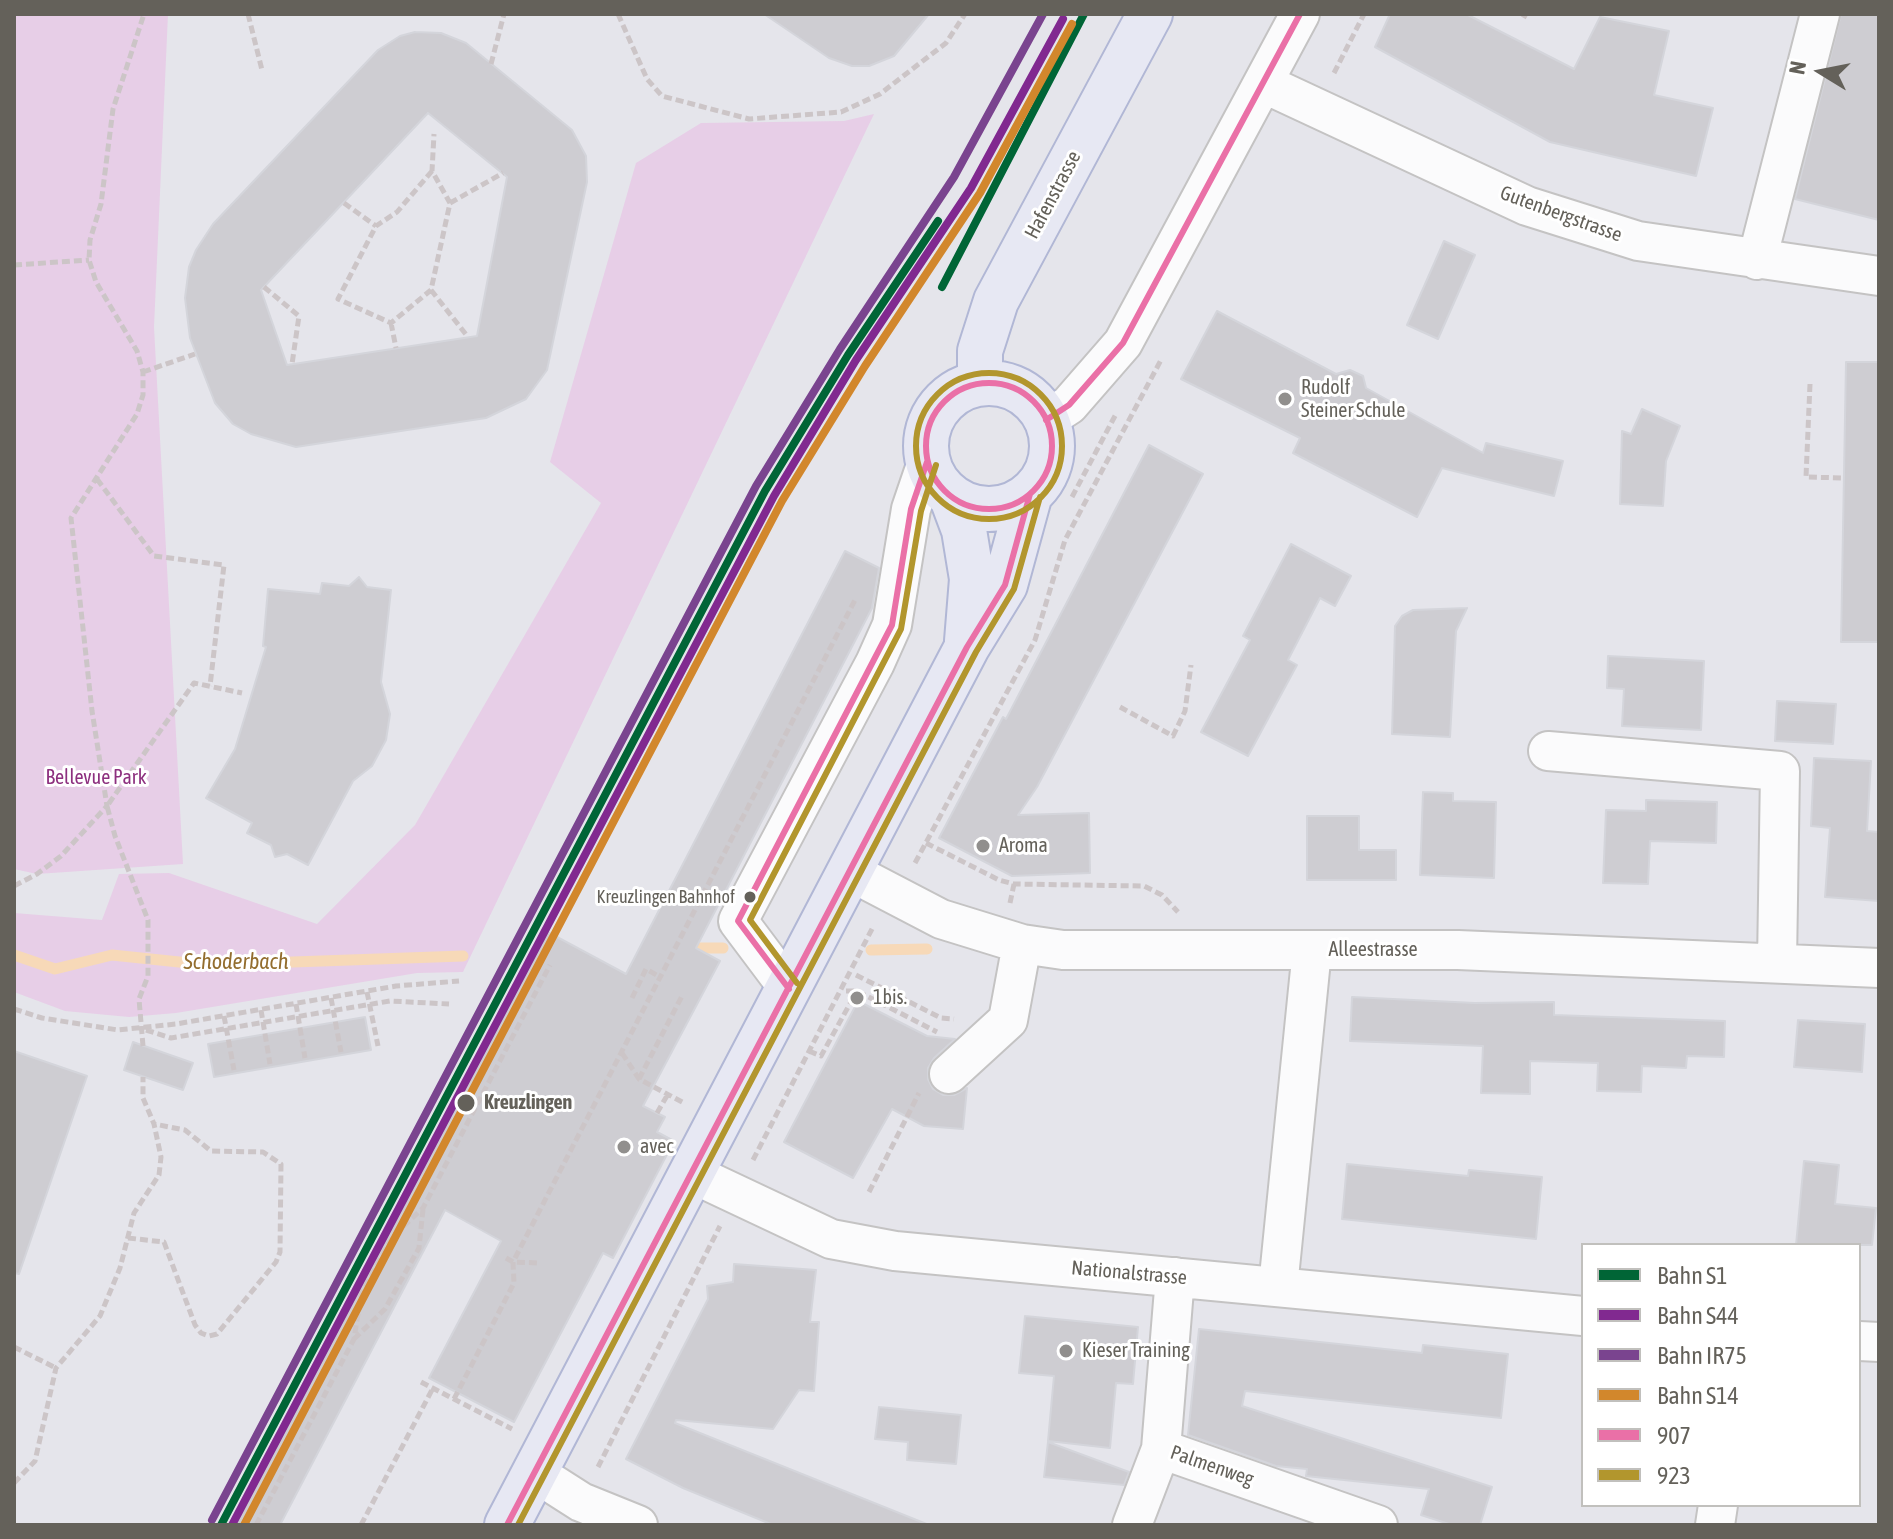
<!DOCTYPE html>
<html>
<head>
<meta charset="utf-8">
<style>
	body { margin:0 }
	#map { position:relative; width:1893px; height:1539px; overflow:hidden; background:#e5e5eb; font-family:"Asap Condensed",sans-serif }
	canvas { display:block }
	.frame { position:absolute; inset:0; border:16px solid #64615a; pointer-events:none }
	.legend { position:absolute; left:1581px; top:1243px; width:280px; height:264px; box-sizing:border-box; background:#fff; border:2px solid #c1c0bd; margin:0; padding:10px 14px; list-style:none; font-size:24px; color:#64615a }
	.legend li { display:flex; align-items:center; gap:16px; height:40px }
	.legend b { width:40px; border:2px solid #c1c0bd }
	.north { position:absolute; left:1781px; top:32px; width:80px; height:80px; -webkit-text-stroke:6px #fff; paint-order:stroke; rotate:280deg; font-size:22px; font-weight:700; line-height:32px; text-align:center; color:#64615a }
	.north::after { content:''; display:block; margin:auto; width:28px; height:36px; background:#64615a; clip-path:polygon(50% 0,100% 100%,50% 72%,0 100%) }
</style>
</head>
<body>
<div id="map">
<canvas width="1893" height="1539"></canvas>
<div class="frame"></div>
<ul class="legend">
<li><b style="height:10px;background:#006536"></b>Bahn S1</li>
<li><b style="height:10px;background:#812990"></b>Bahn S44</li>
<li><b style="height:10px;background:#7a448f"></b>Bahn IR75</li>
<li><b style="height:10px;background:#d2872c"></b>Bahn S14</li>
<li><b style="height:10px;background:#ea70a7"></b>907</li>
<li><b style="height:10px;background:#b2962d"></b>923</li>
</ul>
<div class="north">N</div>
</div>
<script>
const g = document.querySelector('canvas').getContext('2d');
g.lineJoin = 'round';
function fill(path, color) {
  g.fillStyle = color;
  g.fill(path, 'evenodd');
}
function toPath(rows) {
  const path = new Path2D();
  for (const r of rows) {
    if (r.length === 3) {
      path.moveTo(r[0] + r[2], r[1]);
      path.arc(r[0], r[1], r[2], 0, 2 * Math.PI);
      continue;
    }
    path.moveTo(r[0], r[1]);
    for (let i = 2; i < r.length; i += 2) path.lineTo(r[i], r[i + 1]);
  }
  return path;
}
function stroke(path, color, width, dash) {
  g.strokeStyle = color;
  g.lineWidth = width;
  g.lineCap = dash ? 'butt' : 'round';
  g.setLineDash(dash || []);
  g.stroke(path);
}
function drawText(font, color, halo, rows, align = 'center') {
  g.font = font + ' "Asap Condensed",sans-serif';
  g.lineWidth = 6;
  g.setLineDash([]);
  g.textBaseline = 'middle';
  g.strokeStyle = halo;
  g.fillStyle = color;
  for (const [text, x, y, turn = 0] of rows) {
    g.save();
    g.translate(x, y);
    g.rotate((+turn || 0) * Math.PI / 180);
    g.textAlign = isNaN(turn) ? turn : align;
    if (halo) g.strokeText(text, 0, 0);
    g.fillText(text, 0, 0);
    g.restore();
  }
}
fill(toPath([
	[14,14,168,14,154,327,183,864,37,874,14,869],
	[874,114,463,972,417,973,176,1013,129,1017,65,1011,14,992,14,913,102,920,119,874,169,873,317,924,415,825,601,503,550,462,636,163,701,123,844,121]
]), '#e7cee7');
stroke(toPath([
	[700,948,723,948],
	[871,950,927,949],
	[14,955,55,969,112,955,208,965,463,956]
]), '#f7d9b8', 11);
const building = toPath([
	[764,14,929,14,894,56,869,66,852,66,829,58,764,14],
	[1390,14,1466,14,1574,69,1600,17,1669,31,1654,95,1713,108,1696,176,1550,142,1375,47,1390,14],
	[1841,14,1879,14,1879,220,1795,199,1841,14],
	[415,32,441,33,466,43,572,130,586,156,587,182,547,370,526,399,486,418,296,447,251,434,233,424,215,403,190,338,185,298,189,267,196,250,213,224,378,50,400,36,415,32],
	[428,113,507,177,477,336,287,365,261,290,428,113],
	[1444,241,1475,255,1438,339,1407,325,1444,241],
	[1217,311,1336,374,1350,370,1363,376,1366,388,1483,453,1486,443,1563,461,1554,496,1442,468,1417,517,1293,453,1300,438,1181,379,1217,311],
	[1846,362,1879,362,1879,642,1841,642,1846,362],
	[1642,409,1680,426,1666,461,1663,506,1620,504,1622,431,1631,434,1642,409],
	[1149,445,1203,474,1037,787,1018,815,1089,813,1090,873,1012,876,939,838,1003,717,1006,719,1149,445],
	[1291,544,1351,576,1335,606,1320,598,1288,660,1297,665,1248,756,1201,732,1250,640,1243,636,1291,544],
	[845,551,879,568,872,608,696,948,720,961,643,1106,665,1117,657,1132,674,1141,613,1258,603,1253,514,1422,429,1378,501,1241,445,1210,280,1525,232,1525,544,930,626,974,845,551],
	[359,577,367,587,391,590,381,682,390,714,386,740,372,766,353,781,308,865,287,854,275,857,271,845,247,833,252,823,206,798,235,749,266,647,263,646,268,589,320,594,322,583,349,586,359,577],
	[1467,608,1456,631,1450,737,1392,734,1395,626,1402,616,1413,610,1467,608],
	[1608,656,1704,661,1701,730,1622,726,1624,689,1607,688,1608,656],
	[1777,701,1836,704,1833,744,1775,741,1777,701],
	[1814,758,1871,761,1867,831,1879,832,1879,901,1825,897,1830,828,1811,826,1814,758],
	[1423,792,1453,793,1453,801,1496,802,1494,878,1420,875,1423,792],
	[1646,800,1717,802,1716,843,1650,841,1648,884,1603,883,1606,810,1646,811,1646,800],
	[1307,816,1359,816,1359,850,1396,850,1396,880,1307,880,1307,816],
	[1352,997,1475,1003,1554,1002,1554,1015,1725,1021,1724,1057,1687,1056,1686,1068,1642,1066,1641,1092,1597,1091,1598,1063,1530,1061,1530,1094,1481,1093,1483,1046,1350,1041,1352,997],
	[858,1001,927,1036,955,1039,934,1058,928,1068,928,1079,933,1089,943,1095,954,1095,967,1088,963,1129,924,1126,892,1109,853,1178,784,1142,858,1001],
	[365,1017,371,1050,214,1077,208,1044,365,1017],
	[1798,1020,1865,1024,1862,1072,1794,1067,1798,1020],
	[133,1042,193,1063,183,1090,124,1070,133,1042],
	[14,1051,87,1076,19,1274,14,1273,14,1051],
	[1804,1161,1839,1165,1835,1204,1876,1208,1872,1245,1796,1245,1804,1161],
	[1347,1164,1468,1176,1469,1170,1542,1177,1536,1239,1342,1219,1347,1164],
	[734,1264,816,1270,810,1322,819,1322,814,1391,799,1390,773,1429,676,1420,675,1423,929,1525,773,1525,683,1488,626,1459,708,1299,707,1286,733,1282,734,1264],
	[1025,1316,1138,1327,1133,1384,1116,1383,1110,1448,1048,1441,1054,1376,1019,1373,1025,1316],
	[1199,1329,1422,1353,1423,1345,1508,1354,1501,1418,1245,1391,1242,1406,1492,1487,1480,1525,1452,1525,1421,1515,1429,1489,1306,1476,1307,1469,1276,1466,1188,1435,1199,1329],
	[879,1407,961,1415,956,1464,907,1460,908,1442,875,1439,879,1407],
	[1048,1442,1129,1472,1124,1485,1044,1477,1048,1442]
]);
fill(building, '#cecdd2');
stroke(building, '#d4d5db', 2);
const minor = toPath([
	[1263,83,1527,206,1638,241,1879,276],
	[1757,260,1820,14],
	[1046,420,1069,405,1123,343,1300,14],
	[1548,751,1780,771,1777,963],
	[849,871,941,919,1022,944,1063,950,1458,950,1879,968],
	[789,989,738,921,875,663,892,625,911,509,927,462],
	[949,1074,1008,1020,1022,944],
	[691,1173,831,1239,895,1251,1583,1316],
	[1175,1277,1161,1449,1378,1525],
	[1278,1287,1312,950],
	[1859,1341,1879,1342],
	[534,1472,581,1502,638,1525],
	[1132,1525,1161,1449],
	[1715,1525,1718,1505]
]);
const major = toPath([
	[980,383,980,351,996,301,1150,14],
	[989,446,63],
	[952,498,964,530,972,579,967,641],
	[507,1525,967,647,1005,585,1030,494]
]);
stroke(minor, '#c4c3c3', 42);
stroke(major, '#b1b7d5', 48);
stroke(toPath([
	[248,14,262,70],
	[618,14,647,79,662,96,749,119,841,112,880,94,946,43,965,14],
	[1522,14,1527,17],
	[491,64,504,14],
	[1334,73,1364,14],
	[432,171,397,212,376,226,338,299,391,323,431,290,450,203,432,171,434,134],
	[344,203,376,226],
	[450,203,503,173],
	[14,265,89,260],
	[264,287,299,316,292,364],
	[431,290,468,337],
	[391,323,396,348],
	[143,372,195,354],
	[1810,384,1806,477,1844,478],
	[97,479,154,556,224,565,210,686],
	[1072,497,1116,414],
	[1120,707,1173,736,1185,711,1191,665],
	[926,843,999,880,1014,884,1144,886,1162,895,1178,912],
	[915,863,1035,640,1065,540,1161,360],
	[14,886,37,874,61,856,107,806,92,711,71,518,137,414,143,395,143,372,137,351,96,282,89,260,90,240,101,204,113,109,144,14],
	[1010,903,1014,884],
	[856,975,941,1018,954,1019],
	[846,991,857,991,937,1032],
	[367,992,378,1046],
	[331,998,341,1052],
	[632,998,646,969,660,977],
	[296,1004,305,1058],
	[14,1009,42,1018,118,1030,176,1024,396,986,459,981],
	[261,1010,270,1064],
	[224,1016,234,1070],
	[146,1030,171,1038,390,1001,449,1004],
	[143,1046,139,999,148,976,148,920,115,836,107,806,194,683,242,693],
	[809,1051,821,1056,857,991],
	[622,1053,639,1079,684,1103],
	[639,1079,682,996],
	[657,1113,668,1094],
	[753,1160,873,927],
	[869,1192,919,1093],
	[128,1238,164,1242,195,1325,201,1333,209,1336,217,1334,276,1262,280,1252,281,1164,263,1152,211,1151,185,1130,154,1124],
	[506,1258,513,1262,540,1263],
	[354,1339,385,1309,419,1248,423,1209],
	[14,1347,56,1368],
	[421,1382,512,1429],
	[454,1399,514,1283,513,1262,855,600],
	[598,1467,720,1226],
	[14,1483,35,1461,56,1368,100,1316,120,1268,134,1213,159,1175,161,1157,154,1124,143,1098,143,1077],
	[256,1525,354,1339,361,1295,393,1236,423,1208,550,965],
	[361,1525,433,1388]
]), '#ccc5c7', 5, [8, 4]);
stroke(minor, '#fbfbfc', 38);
stroke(major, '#e7e8f3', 44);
stroke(toPath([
	[989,446,63],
	[1046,420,1069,405,1123,343,1300,14],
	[789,989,738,921,892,625,911,509,927,462],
	[507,1525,967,647,1005,585,1030,494]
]), '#ea70a7', 6);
stroke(toPath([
	[989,446,73],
	[797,983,750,920,901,629,921,511,936,465],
	[518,1525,976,652,1014,589,1040,497]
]), '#b2962d', 6);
stroke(toPath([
	[942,287,1084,14],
	[221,1525,765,491,848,355,938,221]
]), '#006536', 8);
stroke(toPath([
	[232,1525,774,496,856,360,971,188,1063,19]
]), '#812990', 8);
stroke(toPath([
	[212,1520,756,486,840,349,954,177,1043,14]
]), '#7a448f', 8);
stroke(toPath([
	[244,1525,782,501,865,366,980,193,1072,24]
]), '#d2872c', 8);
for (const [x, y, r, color] of [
	[1285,399,8,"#918f8d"],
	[983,846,8,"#918f8d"],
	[750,897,7,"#64615a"],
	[857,998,8,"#918f8d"],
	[466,1103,10,"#64615a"],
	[624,1147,8,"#918f8d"],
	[1066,1351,8,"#918f8d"]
]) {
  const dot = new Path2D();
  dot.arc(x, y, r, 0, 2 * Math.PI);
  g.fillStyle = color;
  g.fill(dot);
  stroke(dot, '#fff', 3);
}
drawText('18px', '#64615a', '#fff', [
	["Kreuzlingen Bahnhof",735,897]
], 'right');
drawText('20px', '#64615a', '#fff', [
	["Hafenstrasse",1053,195,-62],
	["Gutenbergstrasse",1561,214,20],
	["Alleestrasse",1373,950],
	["Nationalstrasse",1129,1273,5],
	["Palmenweg",1212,1466,19]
]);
drawText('20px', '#64615a', '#fff', [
	["Rudolf",1301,388],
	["Steiner Schule",1301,411],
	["Aroma",999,846],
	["1bis.",873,998],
	["avec",640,1147],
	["Kieser Training",1082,1351]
], 'left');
drawText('20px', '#8d307f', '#fff', [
	["Bellevue Park",96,778]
]);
drawText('bold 20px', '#64615a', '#fff', [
	["Kreuzlingen",484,1103]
], 'left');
drawText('italic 22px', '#936d2e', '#fff', [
	["Schoderbach",236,962]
]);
</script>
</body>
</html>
